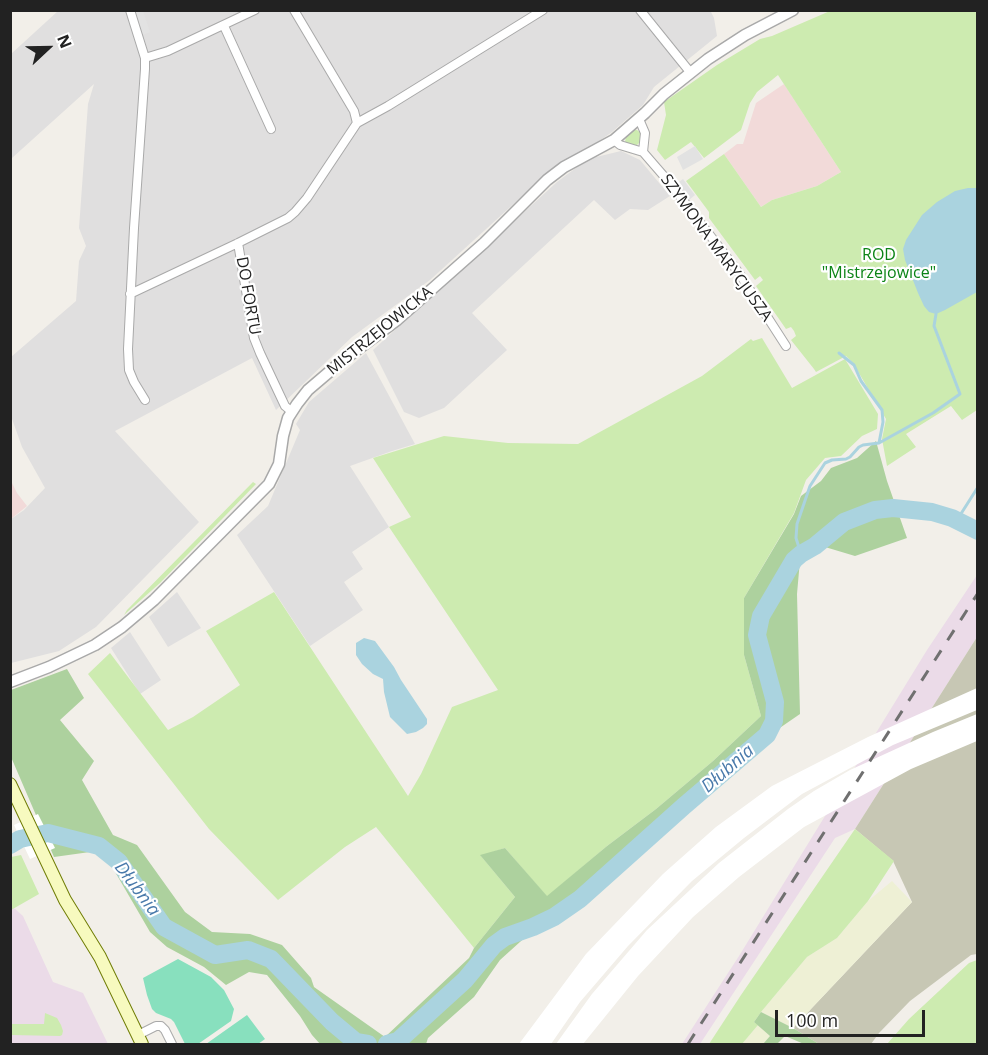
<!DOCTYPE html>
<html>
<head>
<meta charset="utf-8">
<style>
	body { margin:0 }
	#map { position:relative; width:988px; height:1055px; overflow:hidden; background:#f2efe9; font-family:"Open Sans",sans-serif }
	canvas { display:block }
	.frame { position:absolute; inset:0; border:12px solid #222; pointer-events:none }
	.north { position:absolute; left:18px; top:18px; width:60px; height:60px; -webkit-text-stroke:4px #fff; paint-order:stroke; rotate:68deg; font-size:16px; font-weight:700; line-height:24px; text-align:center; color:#222 }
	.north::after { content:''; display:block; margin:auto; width:21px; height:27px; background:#222; clip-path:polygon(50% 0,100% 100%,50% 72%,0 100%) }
	.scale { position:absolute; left:775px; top:1010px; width:150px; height:27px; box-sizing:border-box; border:3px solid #222; border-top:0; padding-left:8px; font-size:18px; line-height:21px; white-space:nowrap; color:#222; -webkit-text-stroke:4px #fff; paint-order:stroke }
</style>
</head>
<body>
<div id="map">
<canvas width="988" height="1055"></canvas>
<div class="frame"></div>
<div class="north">N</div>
<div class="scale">100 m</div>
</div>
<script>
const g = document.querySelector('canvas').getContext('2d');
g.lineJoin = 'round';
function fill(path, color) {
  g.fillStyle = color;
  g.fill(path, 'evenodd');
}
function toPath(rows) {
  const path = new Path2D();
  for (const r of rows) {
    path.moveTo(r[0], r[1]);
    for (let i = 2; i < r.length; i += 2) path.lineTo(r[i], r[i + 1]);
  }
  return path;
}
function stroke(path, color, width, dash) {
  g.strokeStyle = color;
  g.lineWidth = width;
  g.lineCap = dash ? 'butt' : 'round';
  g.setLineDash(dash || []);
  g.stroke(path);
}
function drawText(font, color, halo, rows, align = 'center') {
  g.font = font + ' "Open Sans",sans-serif';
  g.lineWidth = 4.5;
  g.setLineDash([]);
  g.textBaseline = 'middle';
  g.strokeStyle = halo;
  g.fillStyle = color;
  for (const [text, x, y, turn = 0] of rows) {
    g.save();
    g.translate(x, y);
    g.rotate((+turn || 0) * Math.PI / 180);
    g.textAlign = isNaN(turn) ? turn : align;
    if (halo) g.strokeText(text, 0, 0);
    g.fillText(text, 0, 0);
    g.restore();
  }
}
fill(toPath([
	[710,10,714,18,717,36,654,87,643,105,612,132,529,190,430,280,352,337,276,410,252,358,115,431,199,522,96,627,59,651,11,663,11,519,24,510,45,488,22,447,11,416,11,357,76,301,79,261,86,246,79,228,88,104,94,84,12,158,11,156,11,54,58,11],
	[621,151,640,160,670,196,648,210,630,209,615,220,594,200,472,313,507,350,444,408,419,418,404,412,373,350,557,182,588,159],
	[366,353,415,444,392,451,350,466,389,527,352,552,363,569,344,582,363,610,310,646,237,535,268,506,300,430,296,424,309,402],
	[177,592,201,628,168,647,149,617],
	[130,632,161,680,140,694,111,648]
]), '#e0dfdf');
fill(toPath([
	[784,84,841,172,817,186,772,200,761,207,724,154,737,144,743,144,756,103],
	[10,479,17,493,27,506,11,519]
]), '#f2dad9');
fill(toPath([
	[977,575,977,637,855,829,835,838,700,1044,682,1044,739,956,927,650],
	[14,908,23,916,53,982,83,993,108,1044,11,1044,10,910]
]), '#ebdbe8');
fill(toPath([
	[977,637,977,954,971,955,910,1001,879,1033,871,1044,819,1044,793,1028,912,902,893,861,855,829]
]), '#c7c7b4');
fill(toPath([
	[892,881,912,902,793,1028,761,1012,807,957,837,938,868,901],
	[758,1025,770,1036,763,1044,742,1044]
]), '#eef0d5');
fill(toPath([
	[830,11,977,11,977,410,962,420,951,406,906,434,916,447,887,466,882,439,886,419,853,363,846,356,816,372,814,369,791,340,796,336,794,331,791,327,786,329,756,286,763,280,760,276,755,280,709,218,709,212,686,181,724,154,761,207,772,200,817,186,841,172,778,75,757,92,750,103,741,130,704,158,691,142,665,160,657,150,666,115,664,102,717,65,760,39,772,36],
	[633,130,637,130,641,133,640,142,636,146,625,142,626,136],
	[762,338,792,388,845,359,878,414,877,429,862,436,841,456,825,458,806,480,794,513,744,598,744,655,761,716,713,761,656,809,607,846,547,897,505,848,481,856,515,897,474,948,376,827,345,847,278,900,209,829,88,674,110,653,168,730,193,717,240,685,206,631,274,592,408,796,421,774,452,707,498,690,389,527,411,517,373,458,444,436,508,443,578,444,702,376,751,339,753,341],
	[253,482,256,484,160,583,124,615,127,610],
	[855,829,894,861,868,901,837,938,807,957,761,1012,754,1022,758,1025,742,1044,709,1044,741,995],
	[21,855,39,894,11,910,11,857],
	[977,960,977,1044,887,1044,909,1019,969,963],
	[45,1013,57,1018,61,1025,63,1031,62,1035,60,1036,11,1035,11,1024,44,1024]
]), '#cdebb0');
fill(toPath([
	[876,441,887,481,907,538,855,556,825,547,800,560,797,594,800,714,707,778,561,905,500,960,474,997,428,1038,426,1044,320,1044,312,1035,300,1016,267,975,249,972,226,985,204,967,167,947,150,932,107,858,90,852,54,857,11,757,11,690,67,669,84,698,60,720,94,761,82,780,113,835,137,845,185,912,212,932,250,934,282,945,311,978,314,987,385,1037,469,958,474,948,515,897,480,855,505,848,547,896,607,846,656,809,713,761,761,716,744,655,744,598,794,514,801,496,821,481,831,468,857,458],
	[761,1012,793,1028,819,1044,804,1044,785,1036,777,1044,763,1044,770,1036,754,1022]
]), '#add19e');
fill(toPath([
	[178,959,211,977,224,990,234,1009,231,1021,198,1044,185,1044,174,1022,171,1019,156,1013,152,1009,147,995,143,978],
	[247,1015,265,1039,258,1044,206,1044]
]), '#88e0be');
fill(toPath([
	[134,11,143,11,150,32,142,35],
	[695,146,703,159,683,170,677,157],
	[683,179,695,195,689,200,676,184]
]), '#e2e2e2');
fill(toPath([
	[968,188,977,188,977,292,945,310,936,314,929,312,924,306,918,293,905,260,903,249,906,240,922,215,937,202,955,191],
	[364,638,375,641,394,667,401,680,427,719,427,724,423,728,416,732,407,734,390,717,384,692,383,679,373,674,362,664,356,655,356,643]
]), '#aad3df');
fill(toPath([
	[977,688,977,710,893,745,802,794,744,838,692,881,628,946,580,1002,551,1044,519,1044,586,954,663,874,716,827,772,786,868,737],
	[977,714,977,741,911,769,804,827,739,877,693,917,638,976,583,1044,556,1044,592,994,647,930,719,863,788,809,814,791,850,770,933,732],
	[38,814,55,848,30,859,14,825]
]), '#fff');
stroke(toPath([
	[839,353,854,365,861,381,882,410,883,422,879,443],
	[957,520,978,487],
	[801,554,796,538,797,524,810,486,825,463,832,460,846,459,850,457,859,447,863,445,879,443,933,413,960,394,936,331,934,326,936,314]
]), '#aad3df', 3);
stroke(toPath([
	[10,845,20,839,48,833,99,846,119,862,164,927,215,955,248,950,271,959,332,1022,356,1042,368,1044],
	[387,1044,398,1041,465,980,494,945,505,937,533,927,554,917,580,899,684,806,767,735,774,721,775,702,757,635,761,616,794,560,801,554,815,546,844,522,875,510,893,508,932,512,952,518,978,531]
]), '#aad3df', 18);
const minor = toPath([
	[130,10,145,58,145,69,134,228,128,349,129,370,134,382,145,400],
	[294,10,354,111,357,123],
	[640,10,690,72],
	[224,26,271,129],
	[145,58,168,51,255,10],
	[639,119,645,133,643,152],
	[614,140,620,145,643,152,669,182,739,273,786,346],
	[238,243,254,338,260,353,285,406,292,412],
	[130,294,238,243,288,218,295,212,307,198,357,123,388,106,543,10],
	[138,1035,156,1026,161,1026,165,1030,172,1044]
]);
const tertiary = toPath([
	[10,682,49,667,95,645,122,627,154,600,269,484,279,464,283,436,288,418,297,404,308,390,342,361,397,320,484,243,547,180,564,167,614,140,645,113,664,94,708,59,745,35,793,10]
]);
const secondary = toPath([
	[10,784,65,900,100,957,142,1044]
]);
stroke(minor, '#a9a9a9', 10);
stroke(tertiary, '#a9a9a9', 13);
stroke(secondary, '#707d05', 14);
stroke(minor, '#fff', 8);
stroke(tertiary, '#fff', 10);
stroke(secondary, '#f7fabf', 12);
stroke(toPath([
	[688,1044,978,593]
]), '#707070', 3, [12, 12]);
drawText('16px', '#222', '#fff', [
	["SZYMONA MARYCJUSZA",716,248,54],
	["DO FORTU",248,296,80],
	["MISTRZEJOWICKA",380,331,-39]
]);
drawText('16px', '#0c8416', '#fff', [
	["ROD",879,255],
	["\"Mistrzejowice\"",879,273]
]);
drawText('italic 18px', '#4a7aab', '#fff', [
	["Dłubnia",728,769,-41],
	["Dłubnia",137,889,53]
]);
</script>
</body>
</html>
